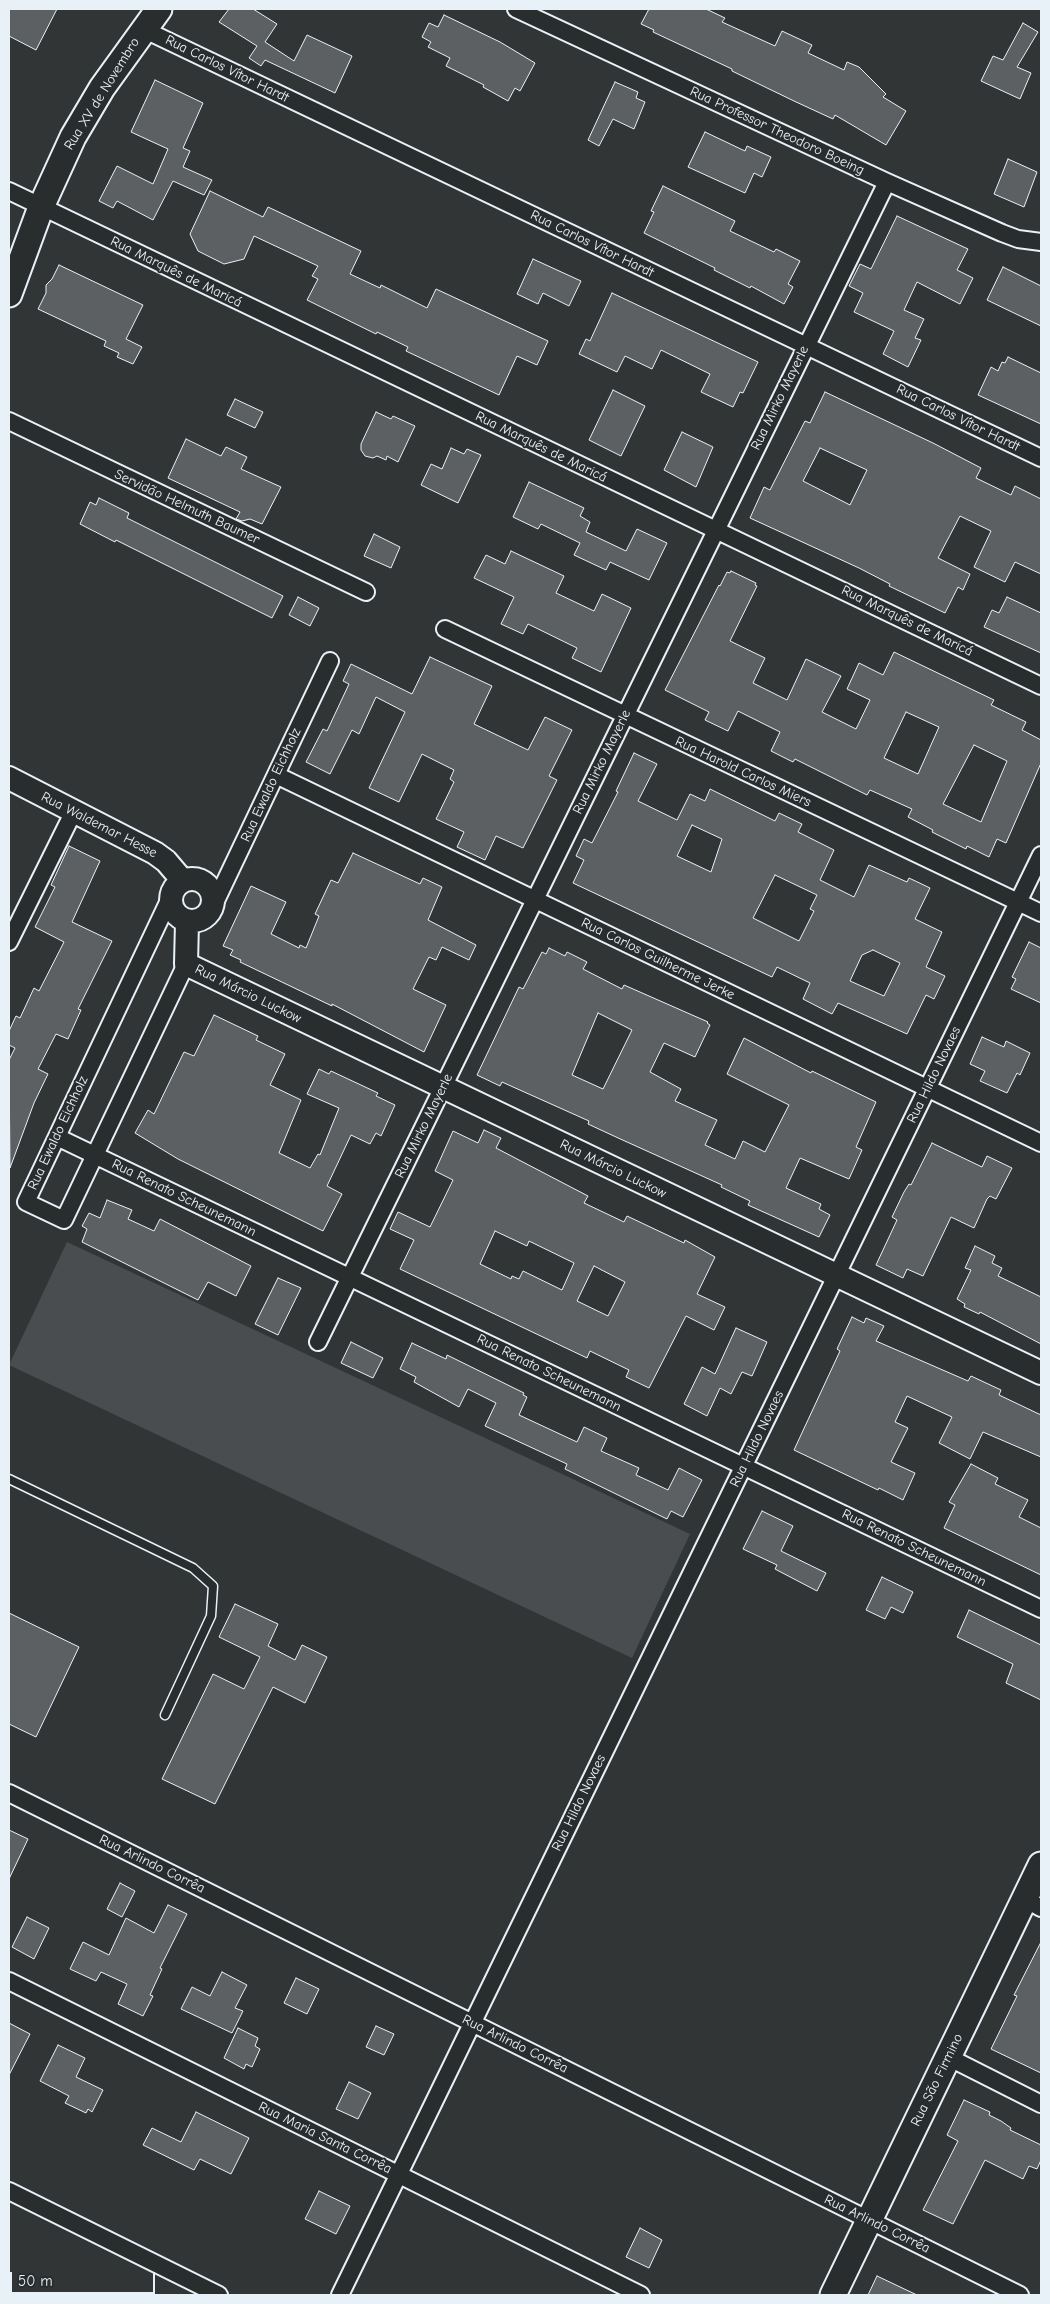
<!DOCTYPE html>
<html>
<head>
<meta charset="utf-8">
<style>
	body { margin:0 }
	#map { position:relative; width:1050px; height:2304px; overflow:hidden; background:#323536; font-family:"Comic Neue",sans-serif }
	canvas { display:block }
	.frame { position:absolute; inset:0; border:10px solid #e8f1f8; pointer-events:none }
	.scale { position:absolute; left:10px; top:2272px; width:145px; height:22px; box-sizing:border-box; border:2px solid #e8f1f8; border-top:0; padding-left:6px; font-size:15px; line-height:18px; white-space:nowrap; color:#e8f1f8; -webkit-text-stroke:4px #2a2d2e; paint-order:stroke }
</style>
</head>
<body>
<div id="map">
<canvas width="1050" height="2304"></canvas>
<div class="frame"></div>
<div class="scale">50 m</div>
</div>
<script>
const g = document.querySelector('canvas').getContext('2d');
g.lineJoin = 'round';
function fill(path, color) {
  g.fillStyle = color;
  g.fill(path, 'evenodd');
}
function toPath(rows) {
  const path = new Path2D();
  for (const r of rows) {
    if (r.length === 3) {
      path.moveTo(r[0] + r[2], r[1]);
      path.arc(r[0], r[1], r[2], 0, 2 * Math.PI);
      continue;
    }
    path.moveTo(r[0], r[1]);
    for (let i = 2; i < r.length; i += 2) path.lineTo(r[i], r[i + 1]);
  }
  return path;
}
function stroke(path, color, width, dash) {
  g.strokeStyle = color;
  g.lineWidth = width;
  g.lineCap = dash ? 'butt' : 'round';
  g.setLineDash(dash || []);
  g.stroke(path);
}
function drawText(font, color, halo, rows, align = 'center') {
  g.font = font + ' "Comic Neue",sans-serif';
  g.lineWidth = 4;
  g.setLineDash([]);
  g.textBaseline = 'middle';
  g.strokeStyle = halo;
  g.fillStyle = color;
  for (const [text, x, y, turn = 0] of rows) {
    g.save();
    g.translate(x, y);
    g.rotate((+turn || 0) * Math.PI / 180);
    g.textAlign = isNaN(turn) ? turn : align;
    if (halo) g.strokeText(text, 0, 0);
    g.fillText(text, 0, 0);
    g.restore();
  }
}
fill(toPath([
	[67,1242,690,1534,632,1658,9,1365]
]), '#494d4f');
const building = toPath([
	[9,9,57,9,36,50,9,36,9,9],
	[229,9,253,9,277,24,265,42,294,61,307,35,352,56,335,93,265,60,261,66,249,58,257,46,219,22,229,9],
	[649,9,706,9,725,18,722,22,775,46,782,31,812,45,808,53,844,70,847,62,859,67,886,94,883,97,906,111,886,145,835,115,833,119,794,101,732,71,732,69,653,32,654,30,641,24,649,9],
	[444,15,500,42,535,63,520,91,515,88,508,101,483,87,484,85,446,66,450,58,428,47,431,42,422,37,429,23,438,27,444,15],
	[1023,23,1038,32,1017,67,1031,73,1020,99,981,81,993,56,1003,60,1023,23],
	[155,80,203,103,183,148,190,151,183,167,212,180,204,195,173,181,153,220,117,201,113,208,99,201,117,166,153,184,168,149,131,132,155,80],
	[615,82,638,92,636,98,645,102,634,129,613,119,599,146,588,140,615,82],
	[705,132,745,151,747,146,771,157,762,177,754,173,745,193,688,167,705,132],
	[1008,159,1037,172,1024,207,994,194,1008,159],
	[663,186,735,221,730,231,774,252,776,249,800,261,788,284,793,287,784,304,751,286,750,288,714,270,715,268,644,233,654,212,651,211,663,186],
	[210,191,263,217,268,207,361,251,350,274,380,288,381,285,427,308,436,289,548,341,537,365,517,356,499,395,406,351,408,347,377,332,376,334,307,300,318,279,312,276,318,266,254,236,244,259,224,264,198,251,190,234,210,191],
	[897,216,968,249,957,270,973,278,960,304,917,282,904,310,924,319,915,338,921,340,908,367,883,354,894,331,854,312,863,293,849,286,860,264,871,269,897,216],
	[533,259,581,281,569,306,543,293,538,304,517,294,533,259],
	[59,265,143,305,126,339,142,347,133,364,117,357,119,353,104,346,106,341,38,309,46,293,46,285,52,279,59,265],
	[1003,267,1041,286,1041,326,987,300,1003,267],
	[612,293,758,362,743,393,740,392,733,407,701,392,710,374,661,350,652,369,625,356,617,372,579,354,586,339,590,341,612,293],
	[1008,357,1041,373,1041,424,978,395,991,367,998,371,1002,362,1005,363,1008,357],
	[613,390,645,406,621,456,589,440,613,390],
	[825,392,933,443,981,468,976,478,1011,495,1015,486,1041,499,1041,574,1015,562,1005,582,974,567,991,531,960,516,938,558,970,574,963,590,958,587,945,613,889,586,890,584,859,568,750,518,764,487,770,490,805,421,810,423,825,392],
	[820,448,867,470,850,505,803,481,820,448],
	[235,399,263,412,255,428,227,415,235,399],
	[376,412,391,419,393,416,415,426,398,462,387,456,386,460,377,456,373,458,365,456,361,450,361,444,376,412],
	[682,432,713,447,696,487,664,470,682,432],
	[186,439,221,456,226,447,247,457,241,469,281,487,262,524,250,519,242,521,236,519,240,512,168,478,186,439],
	[451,448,464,454,467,449,481,455,458,503,421,485,431,464,442,469,451,448],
	[529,482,584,508,580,516,590,522,586,532,626,551,637,529,667,543,649,580,610,562,606,570,574,555,580,543,541,524,538,529,513,517,529,482],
	[99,498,129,513,127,518,283,596,272,618,116,540,115,542,80,524,90,502,96,505,99,498],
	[374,534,400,547,391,568,364,556,374,534],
	[511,551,564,576,556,593,594,611,602,594,631,608,601,672,572,658,577,648,528,624,523,634,501,624,514,597,474,578,486,555,505,564,511,551],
	[731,571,756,583,755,585,757,586,730,641,765,658,753,683,787,700,806,659,841,676,822,712,856,729,870,700,847,689,859,663,883,675,894,652,994,700,991,705,1026,722,1022,730,1041,740,1041,763,1006,843,997,839,989,857,967,846,966,849,932,832,933,830,908,817,912,809,870,790,867,795,795,759,793,762,771,751,780,732,738,711,728,731,705,720,709,712,665,690,719,585,720,586,727,572,730,573,731,571],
	[906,712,939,727,918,774,884,758,906,712],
	[974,745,1007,761,981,822,943,804,974,745],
	[298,597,319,608,310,626,289,615,298,597],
	[1007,597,1041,613,1041,653,984,627,992,610,999,613,1007,597],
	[430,657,492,686,474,724,528,750,545,717,572,730,549,776,557,780,523,848,496,836,485,860,457,847,464,832,436,819,454,782,450,779,454,770,422,754,399,802,369,788,405,712,376,697,359,734,352,730,330,774,306,762,323,729,327,731,349,684,343,681,351,664,412,694,430,657],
	[634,753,657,764,638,801,677,820,690,794,705,801,710,789,775,821,779,813,802,824,798,832,834,850,820,880,854,897,869,865,907,882,909,878,930,888,915,919,942,932,926,967,945,976,934,999,926,995,907,1034,838,1003,832,1014,803,999,810,983,777,967,772,977,573,883,584,860,576,856,584,839,592,843,618,792,616,791,634,753],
	[692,825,722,839,711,872,677,856,692,825],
	[775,875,817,895,810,909,814,911,799,941,753,918,775,875],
	[873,950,900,963,884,996,850,981,862,955,873,950],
	[69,846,100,861,72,922,112,941,78,1009,81,1010,68,1039,56,1034,38,1069,48,1074,34,1103,10,1168,9,1060,15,1048,9,1045,9,1031,16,1016,20,1018,34,988,39,991,64,942,35,927,55,887,51,885,69,846],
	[353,853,420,884,423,878,442,887,428,920,476,945,469,960,442,947,436,960,429,957,413,989,446,1005,424,1052,332,1004,332,1006,240,962,241,960,230,955,233,950,223,946,251,886,286,902,271,934,299,948,300,945,306,948,319,916,315,914,331,880,338,883,353,853],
	[1029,942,1041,948,1041,1003,1011,989,1016,979,1012,977,1029,942],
	[549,948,565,956,567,952,587,962,583,969,622,989,624,985,708,1022,707,1023,710,1025,695,1057,664,1043,650,1072,681,1089,675,1101,717,1120,705,1145,735,1159,743,1141,765,1152,789,1105,727,1074,744,1038,811,1073,812,1071,876,1102,856,1147,862,1150,849,1179,800,1158,786,1188,821,1204,819,1209,830,1215,819,1237,748,1205,750,1201,721,1187,722,1185,616,1137,588,1124,589,1121,502,1082,500,1086,477,1075,519,987,523,989,542,952,546,954,549,948],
	[598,1013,632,1030,603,1089,572,1075,598,1013],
	[214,1015,258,1036,256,1040,285,1054,270,1085,301,1100,279,1153,310,1168,318,1154,320,1155,339,1108,307,1094,319,1069,329,1074,331,1071,378,1093,376,1096,395,1105,381,1136,376,1133,370,1144,351,1135,327,1186,342,1194,323,1231,178,1159,135,1133,148,1110,154,1114,184,1052,194,1056,214,1015],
	[982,1037,1004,1047,1006,1041,1030,1053,1020,1075,1017,1073,1007,1093,980,1081,985,1071,970,1064,982,1037],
	[484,1130,501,1138,496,1148,588,1196,584,1203,624,1222,627,1216,684,1243,685,1240,715,1257,697,1294,725,1307,714,1330,686,1316,649,1388,626,1377,629,1370,590,1351,587,1358,400,1269,414,1240,390,1229,398,1212,430,1227,453,1180,435,1171,453,1131,478,1143,484,1130],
	[495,1231,527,1246,529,1241,574,1263,562,1290,523,1271,519,1279,512,1276,511,1279,480,1264,495,1231],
	[594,1266,625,1282,608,1316,577,1301,594,1266],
	[932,1143,982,1167,987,1156,1012,1168,996,1199,990,1196,987,1199,974,1228,951,1217,923,1276,907,1269,903,1278,876,1265,897,1220,892,1217,904,1192,909,1184,911,1185,932,1143],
	[107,1200,132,1210,128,1219,154,1231,160,1219,251,1266,236,1296,208,1282,198,1300,82,1242,87,1229,82,1226,89,1213,100,1218,107,1200],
	[975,1246,995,1256,992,1263,1002,1268,998,1276,1041,1297,1041,1344,980,1312,979,1314,964,1307,965,1304,957,1299,971,1270,965,1268,975,1246],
	[278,1278,301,1288,278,1335,255,1324,278,1278],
	[852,1317,864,1323,866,1318,884,1326,876,1341,968,1381,971,1376,1001,1390,999,1395,1041,1415,1041,1457,983,1432,970,1459,939,1443,952,1417,907,1396,895,1422,908,1428,891,1462,915,1473,903,1500,879,1488,878,1490,794,1450,840,1351,837,1349,852,1317],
	[736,1328,767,1342,752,1376,742,1372,731,1394,720,1388,707,1416,684,1404,702,1367,715,1374,736,1328],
	[351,1342,383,1358,373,1378,341,1363,351,1342],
	[412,1343,446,1359,447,1355,524,1393,523,1395,527,1397,519,1415,577,1442,584,1427,607,1438,601,1451,639,1468,636,1475,649,1481,668,1490,679,1468,702,1480,683,1517,671,1511,667,1519,565,1469,567,1464,485,1426,496,1403,468,1389,459,1407,414,1382,416,1377,400,1369,412,1343],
	[971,1464,998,1478,995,1484,1028,1500,1019,1517,1041,1528,1041,1575,944,1528,955,1505,949,1502,971,1464],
	[762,1511,793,1526,781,1551,826,1573,817,1591,775,1569,777,1565,743,1549,762,1511],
	[882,1577,913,1592,903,1613,891,1607,885,1619,866,1610,882,1577],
	[235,1604,278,1624,268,1646,295,1660,302,1645,327,1657,305,1703,273,1687,215,1804,162,1779,213,1674,244,1689,260,1657,219,1637,235,1604],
	[969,1610,1041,1645,1041,1700,1006,1683,1013,1664,957,1637,969,1610],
	[9,1613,79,1647,36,1737,9,1724,9,1613],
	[9,1830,28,1839,9,1879,9,1830],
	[120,1883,135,1891,122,1917,107,1909,120,1883],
	[168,1905,187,1914,160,1968,162,1969,150,1995,153,1996,143,2016,118,2004,127,1984,101,1972,96,1981,70,1969,83,1942,109,1955,126,1918,154,1933,168,1905],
	[27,1917,49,1928,34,1959,12,1947,27,1917],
	[1041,1942,1041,2073,991,2049,1017,1996,1014,1995,1041,1942],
	[222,1972,247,1985,235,2008,243,2011,232,2033,181,2009,192,1987,210,1996,222,1972],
	[296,1978,319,1989,307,2014,284,2003,296,1978],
	[9,2023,30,2034,9,2075,9,2023],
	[376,2026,394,2034,384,2055,366,2047,376,2026],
	[238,2028,258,2038,255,2046,260,2049,252,2067,246,2064,244,2069,224,2058,238,2028],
	[58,2045,85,2058,76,2077,103,2090,92,2112,88,2109,86,2113,65,2103,69,2096,40,2081,58,2045],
	[349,2082,371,2093,358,2119,336,2109,349,2082],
	[964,2100,990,2112,989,2115,1001,2121,1011,2128,1010,2130,1041,2145,1041,2160,1037,2169,1029,2166,1023,2179,985,2160,953,2224,923,2210,958,2141,947,2135,964,2100],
	[196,2112,249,2138,231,2174,200,2159,194,2170,143,2145,152,2128,181,2142,196,2112],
	[319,2191,350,2206,336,2234,305,2219,319,2191],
	[640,2228,662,2240,649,2268,626,2257,640,2228],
	[877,2276,917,2295,868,2295,877,2276]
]);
fill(building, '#5c6063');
stroke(building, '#e8f1f8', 1);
const lane = toPath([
	[9,1479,193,1568,213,1586,211,1616,165,1715]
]);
const street = toPath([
	[516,9,887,182,1002,233,1018,239,1041,242],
	[143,29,1041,458],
	[9,191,1041,686],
	[9,421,366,592],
	[445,629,1041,913],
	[276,775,1041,1143],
	[172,894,26,1202,64,1220,186,964],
	[212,909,330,661],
	[9,942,74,811],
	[57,1137,1041,1609],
	[318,1342,887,182],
	[9,1793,1020,2295],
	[1025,1899,1041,1908],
	[9,1981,641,2295],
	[948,2057,1041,2104],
	[9,2191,219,2295],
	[340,2295,1041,855]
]);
const secondary = toPath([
	[9,778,155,853,166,861,183,881],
	[192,900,21],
	[187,922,186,964,1041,1373]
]);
const primary = toPath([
	[9,294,41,207,73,137,102,88,159,9],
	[833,2295,1041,1865]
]);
stroke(lane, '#e8f1f8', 11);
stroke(street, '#e8f1f8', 20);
stroke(secondary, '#e8f1f8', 26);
stroke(primary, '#e8f1f8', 29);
stroke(lane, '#2a2d2e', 8);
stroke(street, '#2a2d2e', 16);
stroke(secondary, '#2a2d2e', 22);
stroke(primary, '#2a2d2e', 25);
drawText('14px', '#e8f1f8', '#2a2d2e', [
	["Rua Carlos Vítor Hardt",227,69,26],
	["Rua XV de Novembro",102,94,-58],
	["Rua Professor Theodoro Boeing",777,131,25],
	["Rua Carlos Vítor Hardt",592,244,26],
	["Rua Marquês de Maricá",176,272,26],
	["Rua Mirko Mayerle",780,398,-64],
	["Rua Carlos Vítor Hardt",958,418,26],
	["Rua Marquês de Maricá",541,447,26],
	["Servidão Helmuth Baumer",187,507,25],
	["Rua Marquês de Maricá",907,621,26],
	["Rua Mirko Mayerle",602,762,-64],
	["Rua Harold Carlos Miers",743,772,25],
	["Rua Ewaldo Eichholz",271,785,-65],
	["Rua Waldemar Hesse",99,825,27],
	["Rua Carlos Guilherme Jerke",658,959,26],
	["Rua Márcio Luckow",248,994,26],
	["Rua Hildo Novaes",934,1075,-64],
	["Rua Mirko Mayerle",424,1126,-64],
	["Rua Ewaldo Eichholz",58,1133,-65],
	["Rua Márcio Luckow",613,1169,26],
	["Rua Renato Scheunemann",184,1198,26],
	["Rua Renato Scheunemann",549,1373,26],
	["Rua Hildo Novaes",757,1439,-64],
	["Rua Renato Scheunemann",914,1548,26],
	["Rua Hildo Novaes",579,1803,-64],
	["Rua Arlindo Corrêa",152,1864,26],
	["Rua Arlindo Corrêa",515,2044,26],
	["Rua São Firmino",937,2080,-64],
	["Rua Maria Santa Corrêa",325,2138,26],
	["Rua Arlindo Corrêa",877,2224,26]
]);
</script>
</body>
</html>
